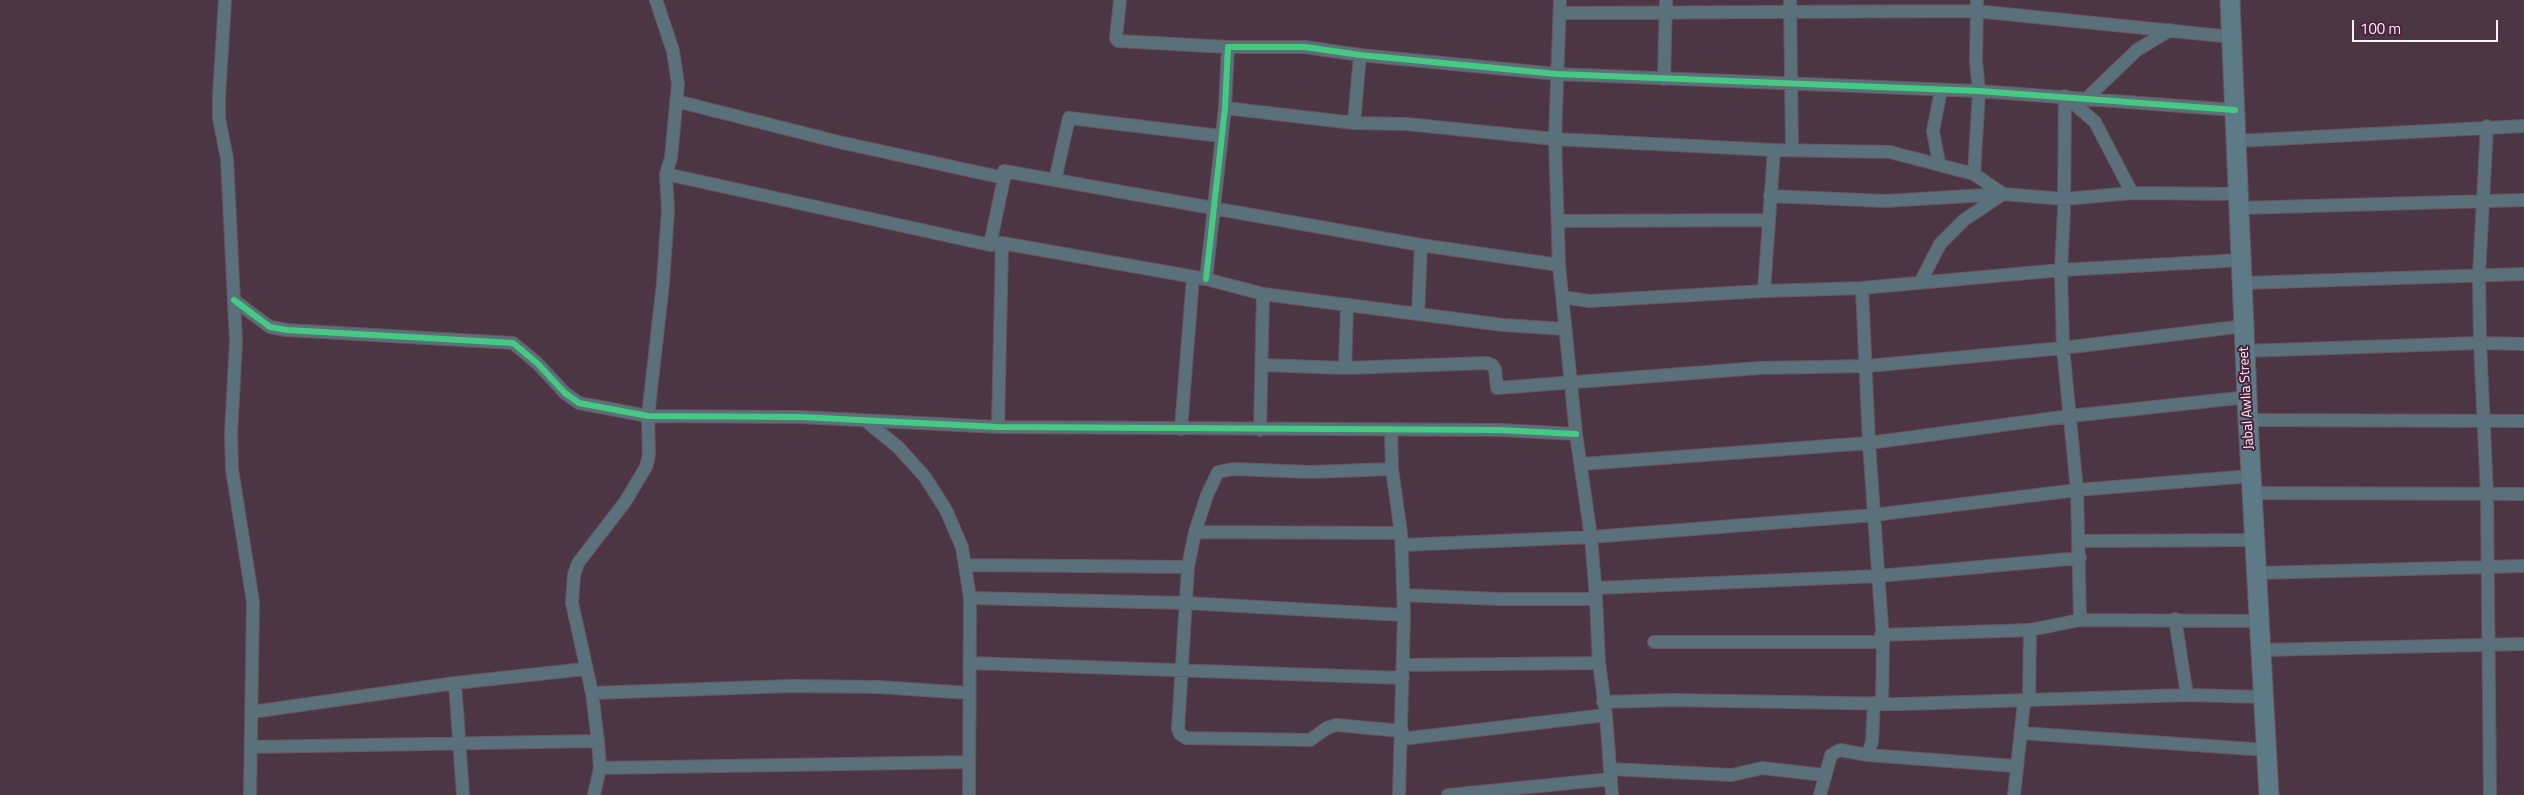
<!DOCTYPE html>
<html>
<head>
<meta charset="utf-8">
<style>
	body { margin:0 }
	#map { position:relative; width:2524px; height:795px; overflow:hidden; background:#4d3644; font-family:"Titillium Web",sans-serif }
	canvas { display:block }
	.scale { position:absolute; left:2352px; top:20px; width:146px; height:22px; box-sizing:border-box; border:2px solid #fcf1f7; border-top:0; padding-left:6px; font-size:15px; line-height:18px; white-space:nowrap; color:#fcf1f7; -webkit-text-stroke:4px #4c213d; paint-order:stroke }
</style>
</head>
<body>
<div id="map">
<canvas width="2524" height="795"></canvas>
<div class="scale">100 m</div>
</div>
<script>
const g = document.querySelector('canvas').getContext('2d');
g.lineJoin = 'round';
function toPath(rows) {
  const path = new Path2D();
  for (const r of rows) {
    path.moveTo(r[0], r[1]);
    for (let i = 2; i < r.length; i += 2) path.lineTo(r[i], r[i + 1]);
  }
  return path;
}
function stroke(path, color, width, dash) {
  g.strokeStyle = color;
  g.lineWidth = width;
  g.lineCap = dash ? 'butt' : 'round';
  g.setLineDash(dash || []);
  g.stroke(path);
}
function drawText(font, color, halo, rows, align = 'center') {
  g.font = font + ' "Titillium Web",sans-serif';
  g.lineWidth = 4;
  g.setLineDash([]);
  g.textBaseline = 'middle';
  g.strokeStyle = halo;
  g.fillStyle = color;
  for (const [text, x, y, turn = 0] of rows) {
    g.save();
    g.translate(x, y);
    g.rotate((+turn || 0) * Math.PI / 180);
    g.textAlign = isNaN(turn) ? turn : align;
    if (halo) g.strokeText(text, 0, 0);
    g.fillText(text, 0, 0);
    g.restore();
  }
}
const minor = toPath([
	[225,0,219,96,219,118,227,159,236,342,231,433,232,469,253,602,250,795],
	[1120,0,1116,38,1118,41,1228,47],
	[1560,0,1555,139,1559,265,1576,434,1591,537,1596,599,1599,663,1606,715,1612,795],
	[1790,0,1792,150],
	[1560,13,1976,11,2232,37],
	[1664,79,1666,0],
	[2065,96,2064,210,2061,270,2063,348,2077,490,2080,620],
	[2065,96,2095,122,2132,193],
	[2087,98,2137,50,2170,30],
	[676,101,839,142,1004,178,1004,171,1421,245,1559,265],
	[1225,108,1354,123,1406,124,1555,139,1774,150,1890,152,1974,174,2003,194,2064,199,2132,193,2239,194],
	[1354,123,1360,55],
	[2487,126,2479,275,2480,343,2487,494,2490,795],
	[2237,141,2524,126],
	[1939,163,1933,131,1941,90],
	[666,174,990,245,1002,243,1206,279,1263,294,1503,325,1565,329],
	[1974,174,1979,91,1976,62,1977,0],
	[1055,180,1069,118,1221,136],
	[1770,196,1885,201,2003,194],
	[2240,208,2524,200],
	[1558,221,1769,220],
	[990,245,1004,178],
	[1206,279,1225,108,1228,47,1305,47,1360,55,1557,74,1979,91,2235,110],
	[1920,283,1940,244,1964,220,2003,194],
	[2243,283,2524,274],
	[1862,288,1869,443,1883,642,1882,704],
	[1764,291,1774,150],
	[1562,297,1589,301,1764,291,1862,288,2061,270,2242,260],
	[234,300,270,327,287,330,513,343,537,363,565,393,579,403,648,416,800,417,998,427,1500,430,1576,434],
	[1418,314,1421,245],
	[2245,351,2480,343,2524,344],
	[1262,365,1345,368,1486,363,1492,365,1495,369,1497,388,1759,368,1867,366,2063,348,2244,326],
	[1345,368,1347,306],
	[2248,420,2524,421],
	[866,421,898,447,925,477,946,510,962,547,970,598,969,795],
	[998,427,1002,243],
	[1181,429,1193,277],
	[1260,430,1263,294],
	[1391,430,1392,469,1401,533,1404,615,1399,795],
	[1581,464,1869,443,2070,416,2248,397],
	[1392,469,1311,472,1233,469,1218,472,1207,495,1195,532,1188,567,1178,729,1180,734,1186,738,1310,740,1327,728,1336,725,1402,731],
	[2252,493,2524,494],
	[1195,532,1401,533],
	[2079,541,2255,540],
	[1402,545,1591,537,1874,515,2077,490,2251,476],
	[966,565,1188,567],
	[2257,573,2524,566],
	[1596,588,1879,576,2080,558],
	[1403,595,1498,599,1596,599],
	[970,598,1186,603,1404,615],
	[2175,619,2187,695],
	[1881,635,2030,630,2080,620,2259,621],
	[1654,642,1883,642],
	[2261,650,2524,644],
	[970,663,1403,678],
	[1403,665,1599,663],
	[455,683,463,795],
	[592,693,791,686,879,687,969,693],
	[2029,701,2030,630],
	[1603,702,1673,700,1902,704,2187,695,2265,697],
	[252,712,455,683,585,669],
	[2021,733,2267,750],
	[1401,739,1606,715],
	[251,747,598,741],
	[1868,755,1872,741,1874,703],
	[600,768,969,762],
	[1610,769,1732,775,1762,768,1824,775],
	[594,795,600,768,598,741,592,693,572,603,574,575,578,563,625,502,646,467,649,455,648,416,663,283,668,210,666,174,671,158,678,84,673,51,656,0],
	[1448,795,1611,779],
	[1820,795,1831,755,1840,750,1868,755,2015,766],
	[2014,795,2024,702]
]);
const highway = toPath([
	[2230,0,2248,420,2269,795]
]);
stroke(minor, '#675660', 14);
stroke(highway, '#675660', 21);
stroke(minor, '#5a707b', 12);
stroke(highway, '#5d7b87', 19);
stroke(toPath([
	[1206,279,1225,108,1228,47,1305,47,1360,55,1557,74,1979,91,2235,110],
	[234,300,270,327,287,330,513,343,537,363,565,393,579,403,648,416,800,417,998,427,1500,430,1576,434]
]), '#46c982', 6);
drawText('14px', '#fcf1f7', '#4c213d', [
	["Jabal Awlia Street",2247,398,-93]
]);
</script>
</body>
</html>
